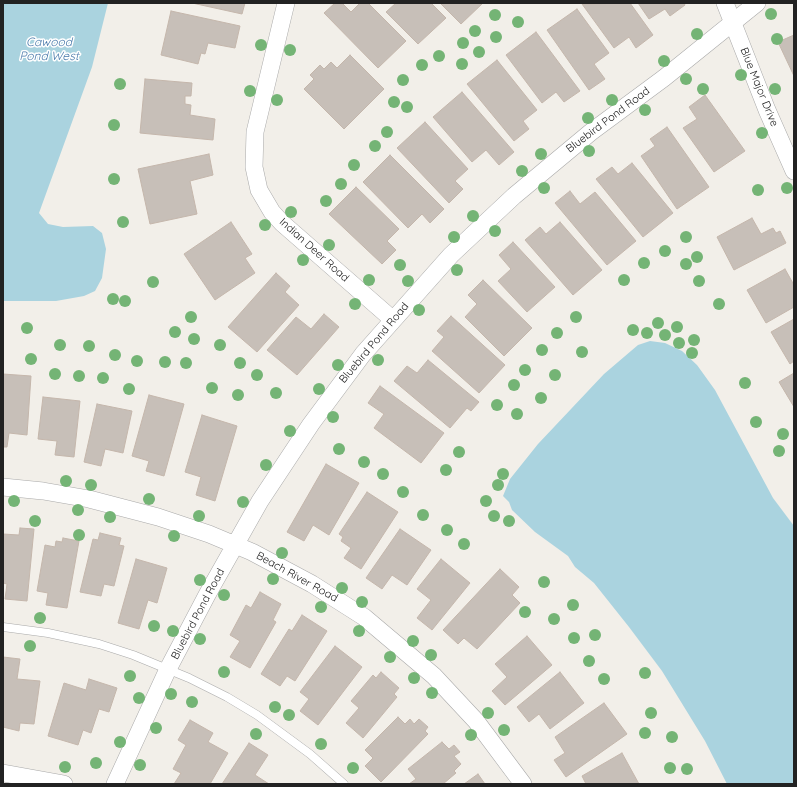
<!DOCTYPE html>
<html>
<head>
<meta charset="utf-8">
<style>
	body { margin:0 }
	#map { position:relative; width:797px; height:787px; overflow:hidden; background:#f2efe9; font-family:Quicksand,sans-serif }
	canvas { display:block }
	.frame { position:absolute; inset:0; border:4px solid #222; pointer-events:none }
</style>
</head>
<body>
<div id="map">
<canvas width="797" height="787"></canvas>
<div class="frame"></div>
</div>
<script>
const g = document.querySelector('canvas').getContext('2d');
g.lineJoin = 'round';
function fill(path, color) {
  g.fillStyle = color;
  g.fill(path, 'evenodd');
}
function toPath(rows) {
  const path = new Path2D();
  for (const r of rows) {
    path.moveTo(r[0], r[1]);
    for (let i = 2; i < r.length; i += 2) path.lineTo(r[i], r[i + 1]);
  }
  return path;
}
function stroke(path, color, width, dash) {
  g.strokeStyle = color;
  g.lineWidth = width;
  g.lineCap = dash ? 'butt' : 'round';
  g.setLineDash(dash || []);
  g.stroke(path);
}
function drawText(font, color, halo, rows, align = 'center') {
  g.font = font + ' Quicksand,sans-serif';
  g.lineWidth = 3;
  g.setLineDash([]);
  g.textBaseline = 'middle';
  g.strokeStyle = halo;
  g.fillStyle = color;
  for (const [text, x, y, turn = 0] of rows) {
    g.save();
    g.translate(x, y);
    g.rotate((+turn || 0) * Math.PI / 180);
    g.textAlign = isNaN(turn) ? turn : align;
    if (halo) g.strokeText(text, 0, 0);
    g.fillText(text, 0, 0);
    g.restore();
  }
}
fill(toPath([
	[3,3,108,3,92,67,39,213,48,224,63,227,93,226,102,233,106,249,102,278,95,291,84,296,56,301,3,301],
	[650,341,665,343,682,351,697,365,715,390,773,498,794,526,794,784,727,784,705,741,662,671,629,627,594,583,575,567,568,556,535,532,512,510,509,502,503,496,510,479,538,444,604,374,638,345]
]), '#aad3df');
const building = toPath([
	[192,3,245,3,242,14,192,3],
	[335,3,342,3,351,12,360,3,368,3,406,41,378,68,324,13,335,3],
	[396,3,431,3,446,18,418,44,386,12,396,3],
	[440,3,483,3,461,24,440,3],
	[630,3,653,35,636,48,629,37,614,48,582,4,630,3],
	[638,3,684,3,685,5,670,16,665,9,649,19,638,3],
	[577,9,609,53,594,64,605,79,589,90,547,30,577,9],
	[171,11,240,26,235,48,208,43,205,54,201,53,198,64,161,55,171,11],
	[536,32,580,91,564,102,556,92,542,103,506,55,536,32],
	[794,35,794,76,778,42,794,35],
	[350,55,384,89,344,129,304,89,314,79,310,75,320,65,324,69,331,62,337,68,350,55],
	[497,60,537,110,523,121,529,129,514,141,467,84,497,60],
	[145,79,192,83,191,96,185,96,185,104,191,105,190,115,215,119,213,140,140,133,145,79],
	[462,92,514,152,499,165,486,150,472,162,433,117,462,92],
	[705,95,745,151,714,172,683,128,697,119,689,107,705,95],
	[425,122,468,169,455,181,463,189,449,203,397,148,425,122],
	[667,127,709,187,677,209,641,156,655,146,650,139,667,127],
	[209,154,213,175,190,181,197,214,150,224,138,169,209,154],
	[390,155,444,209,430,223,422,214,408,228,363,182,390,155],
	[632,163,673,213,643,237,596,179,612,167,618,174,632,163],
	[356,187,399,229,387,241,396,250,382,264,329,214,356,187],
	[570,191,580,204,595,192,636,241,607,265,555,203,570,191],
	[752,218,761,234,773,228,776,233,780,231,786,243,734,270,717,237,752,218],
	[231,222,252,254,245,258,255,273,215,300,184,254,231,222],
	[560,222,602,270,573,295,525,240,540,227,546,234,560,222],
	[513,242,555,287,527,312,498,281,511,269,499,255,513,242],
	[785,269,794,285,794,307,766,323,747,290,785,269],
	[276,273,290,286,285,292,299,305,257,352,228,327,276,273],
	[483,280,532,328,504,356,465,317,477,304,468,295,483,280],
	[324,314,339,327,297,375,267,350,296,317,311,329,324,314],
	[451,316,505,365,479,393,432,351,444,337,437,331,451,316],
	[794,319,794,361,790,364,771,332,794,319],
	[428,360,479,402,471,411,467,408,450,428,394,381,407,366,417,373,428,360],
	[794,373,794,407,779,382,794,373],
	[3,374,31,376,27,435,9,433,7,447,3,447,3,374],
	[380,386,444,433,421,463,374,428,384,414,368,403,380,386],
	[149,395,184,404,164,476,146,471,149,461,132,456,149,395],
	[43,397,80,401,74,457,55,455,57,441,38,439,43,397],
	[97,404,132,411,123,453,105,449,101,466,84,462,97,404],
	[202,415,237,426,215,501,196,495,201,477,185,472,202,415],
	[326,464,359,483,329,535,313,525,304,541,287,532,326,464],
	[367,492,398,512,361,569,344,558,351,548,341,541,343,537,339,534,367,492],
	[20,528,34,529,27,601,5,599,7,584,3,583,3,534,19,535,20,528],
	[400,529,431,550,407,585,392,575,382,589,366,578,400,529],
	[100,533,121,538,119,545,124,546,114,586,104,584,101,596,80,592,93,539,98,540,100,533],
	[63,538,79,541,67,608,46,605,48,593,37,591,45,545,55,547,56,541,62,542,63,538],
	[136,559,167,568,157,603,148,600,139,629,118,623,136,559],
	[441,559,470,583,432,630,417,618,431,600,417,589,441,559],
	[500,569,519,587,512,595,520,603,477,649,464,638,458,644,443,630,500,569],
	[260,592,281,604,273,620,276,622,250,668,230,657,240,641,230,635,246,605,251,608,260,592],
	[302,615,327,631,295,681,287,676,280,686,261,674,289,629,292,631,302,615],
	[527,636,552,665,505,705,492,691,507,677,495,664,527,636],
	[335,646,362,667,318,725,300,711,309,699,300,692,335,646],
	[3,657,20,659,17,679,40,681,34,724,20,723,19,731,3,727,3,657],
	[381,672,399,688,394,694,397,697,363,738,346,723,359,708,351,701,373,675,376,678,381,672],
	[560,672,584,703,550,729,539,714,529,722,517,707,560,672],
	[89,679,117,688,109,712,99,709,91,733,83,730,78,745,48,736,64,683,86,690,89,679],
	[604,703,627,734,566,777,554,760,565,753,555,737,604,703],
	[398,717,405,724,410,719,414,724,419,719,428,727,425,731,428,734,381,782,365,766,373,758,365,750,398,717],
	[190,720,213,733,208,742,228,753,210,784,174,784,181,773,173,769,186,745,178,740,190,720],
	[442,742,449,749,454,745,460,752,454,756,461,764,454,771,456,773,443,784,409,784,416,779,408,769,442,742],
	[249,743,268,755,255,775,269,784,222,784,249,743],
	[622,753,639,784,586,784,582,776,622,753],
	[478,774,485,784,464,784,478,774]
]);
fill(building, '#c7bfb8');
stroke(building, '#c4b6ab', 1);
const service = toPath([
	[3,627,48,633,99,644,133,655,189,678,227,697,257,715,310,754,344,784]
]);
const minor = toPath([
	[286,3,255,132,254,167,259,190,272,212,282,223,392,319],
	[725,3,767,110,794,171],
	[3,487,43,491,89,499,158,517,209,534,252,552,312,584,364,617,434,676,476,721,523,784],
	[3,773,64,784],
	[115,784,168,669,208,593,260,501,311,424,363,354,451,255,514,196,591,132,664,78,757,3]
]);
stroke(service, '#a9a9a9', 9);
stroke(minor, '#a9a9a9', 18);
stroke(service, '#fff', 8);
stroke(minor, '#fff', 17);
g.fillStyle = '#74b475';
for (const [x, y] of [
	[771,14],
	[495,15],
	[518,22],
	[475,31],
	[697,34],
	[496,37],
	[777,39],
	[463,43],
	[261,45],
	[290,50],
	[479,52],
	[439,56],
	[664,61],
	[462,64],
	[422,65],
	[741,75],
	[686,79],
	[403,80],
	[120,84],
	[703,89],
	[775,89],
	[250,91],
	[277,100],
	[612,100],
	[394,102],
	[407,107],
	[645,110],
	[588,118],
	[114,125],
	[387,132],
	[762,133],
	[375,146],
	[589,151],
	[541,154],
	[354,165],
	[522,171],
	[114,179],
	[341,184],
	[544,188],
	[787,188],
	[758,190],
	[326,201],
	[291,212],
	[473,216],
	[123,222],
	[265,225],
	[495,231],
	[454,237],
	[686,237],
	[329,245],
	[665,251],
	[697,257],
	[303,260],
	[644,263],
	[686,264],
	[400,265],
	[457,270],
	[369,280],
	[624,280],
	[408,281],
	[699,281],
	[153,282],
	[113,299],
	[125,301],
	[355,304],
	[719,304],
	[419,310],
	[191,317],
	[576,317],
	[658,323],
	[677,327],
	[27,328],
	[633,330],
	[175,332],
	[557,333],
	[647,333],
	[665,335],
	[194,339],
	[694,340],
	[679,343],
	[60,345],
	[220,345],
	[89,346],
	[542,350],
	[582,352],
	[692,353],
	[115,355],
	[31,359],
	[378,360],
	[137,361],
	[165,362],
	[186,363],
	[240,363],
	[338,365],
	[525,370],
	[55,374],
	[257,375],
	[555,375],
	[79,376],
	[103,378],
	[745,383],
	[514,385],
	[212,388],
	[129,389],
	[319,389],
	[276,393],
	[238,395],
	[541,398],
	[497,405],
	[517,414],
	[333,417],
	[756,422],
	[290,431],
	[783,434],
	[339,449],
	[779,451],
	[459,452],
	[364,462],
	[266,465],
	[446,470],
	[383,474],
	[503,474],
	[66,481],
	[91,485],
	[498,485],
	[403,492],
	[149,499],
	[14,501],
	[486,501],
	[243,502],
	[78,510],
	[423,515],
	[199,516],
	[494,516],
	[110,517],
	[35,521],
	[509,521],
	[447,530],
	[79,535],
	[174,536],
	[464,544],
	[282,553],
	[273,579],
	[200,580],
	[544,582],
	[342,588],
	[224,595],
	[362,602],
	[573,605],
	[321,607],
	[525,612],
	[40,618],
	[554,619],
	[154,626],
	[173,631],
	[359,631],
	[595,635],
	[574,638],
	[200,639],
	[413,641],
	[30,646],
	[431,655],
	[390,657],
	[589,661],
	[224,672],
	[645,673],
	[130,676],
	[414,678],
	[604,679],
	[432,693],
	[171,694],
	[139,698],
	[192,702],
	[275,707],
	[488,713],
	[651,713],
	[289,715],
	[156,728],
	[504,730],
	[645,733],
	[256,734],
	[471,735],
	[672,737],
	[120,742],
	[321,744],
	[96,763],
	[140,765],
	[65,767],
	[353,768],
	[670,768],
	[687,769]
]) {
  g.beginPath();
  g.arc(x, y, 6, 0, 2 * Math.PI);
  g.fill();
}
drawText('11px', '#222', '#fff', [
	["Blue Major Drive",759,87,68],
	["Bluebird Pond Road",608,120,-37],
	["Indian Deer Road",314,250,42],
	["Bluebird Pond Road",374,343,-50],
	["Beach River Road",297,577,29],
	["Bluebird Pond Road",198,614,-62]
]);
drawText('italic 12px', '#4a7aab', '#fff', [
	["Cawood",49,42],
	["Pond West",49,56]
]);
</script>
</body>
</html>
